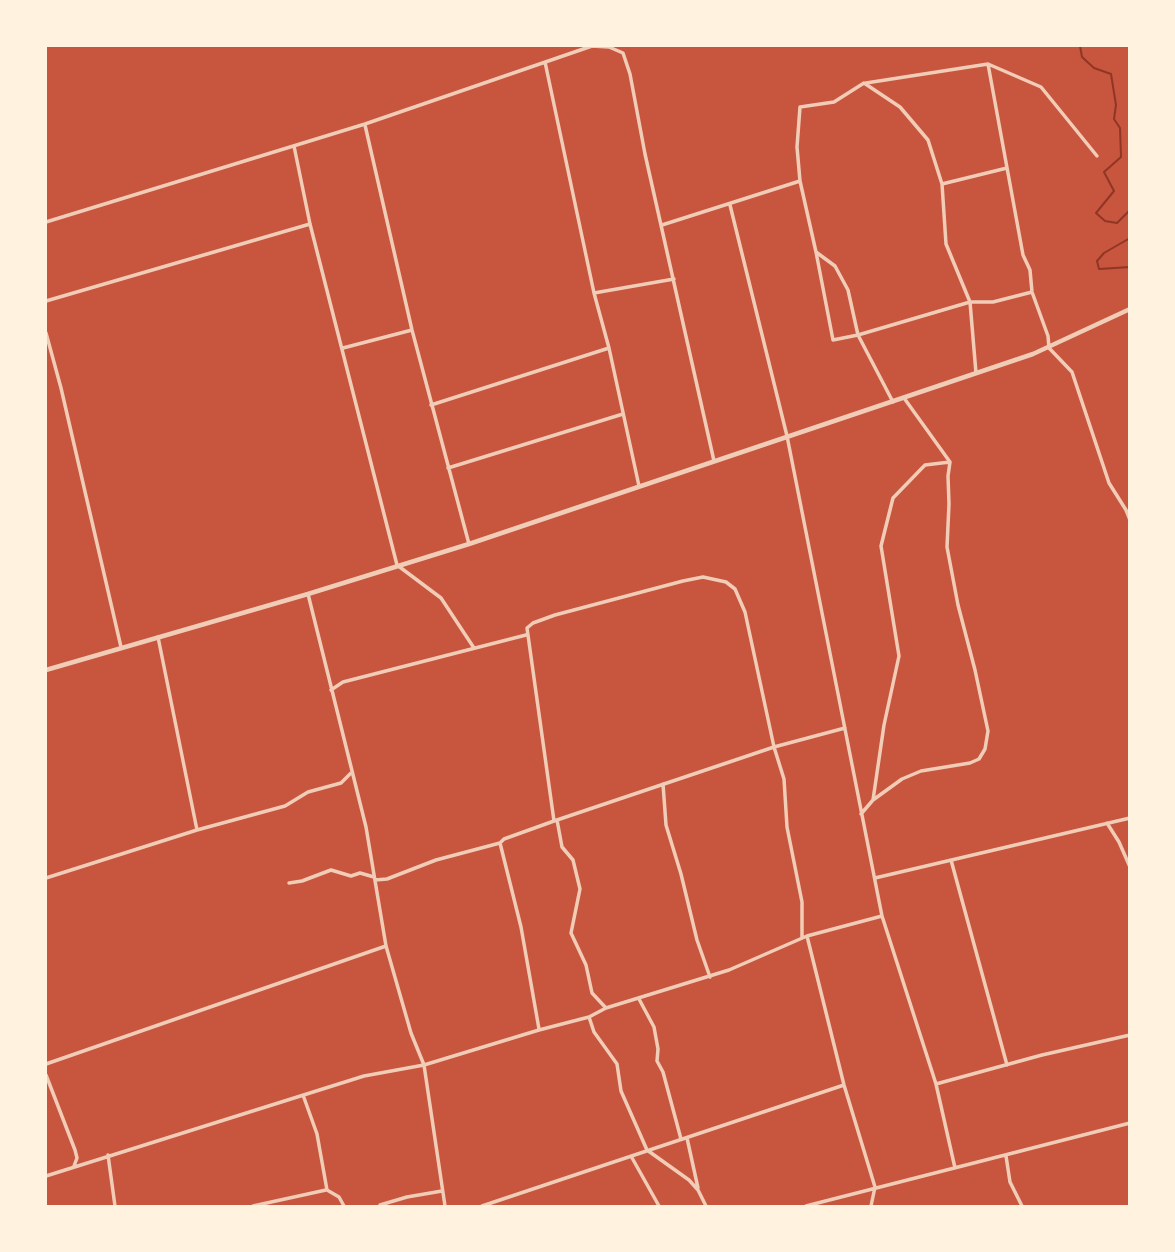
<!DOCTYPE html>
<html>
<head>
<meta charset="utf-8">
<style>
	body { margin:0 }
	#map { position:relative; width:1175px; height:1252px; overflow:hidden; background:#c8553d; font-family:Inter,sans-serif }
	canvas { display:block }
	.frame { position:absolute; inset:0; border:47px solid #fff3e0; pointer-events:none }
</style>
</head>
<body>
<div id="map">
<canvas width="1175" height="1252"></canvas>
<div class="frame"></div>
</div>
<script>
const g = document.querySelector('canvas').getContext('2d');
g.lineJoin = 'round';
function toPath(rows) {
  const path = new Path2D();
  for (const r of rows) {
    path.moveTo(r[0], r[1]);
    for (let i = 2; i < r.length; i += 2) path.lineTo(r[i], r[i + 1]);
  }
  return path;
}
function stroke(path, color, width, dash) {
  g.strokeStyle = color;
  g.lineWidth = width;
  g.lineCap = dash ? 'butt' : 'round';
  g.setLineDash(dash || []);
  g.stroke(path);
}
stroke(toPath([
	[1080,46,1082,57,1094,68,1111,74,1116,105,1114,119,1120,128,1121,157,1104,172,1114,191,1096,213,1105,221,1117,223,1130,210],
	[1130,238,1104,253,1097,261,1099,269,1130,267]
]), '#8f3625', 2);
stroke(toPath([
	[545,62,594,293,609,348,639,486],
	[988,64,1023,255,1030,270,1032,292,1048,336,1049,348,1072,372,1109,483,1126,510,1130,520],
	[866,83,988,64,1041,87,1097,156],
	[365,125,412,330,469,544],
	[294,146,310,224,397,565,441,598,474,648],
	[800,181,816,252,833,340,858,335,893,402],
	[942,184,1007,168],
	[730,205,787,436,882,916,936,1084,955,1168],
	[46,222,365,124,592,46,609,47,623,53,630,74,645,154,714,461],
	[662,225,800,181,797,147,800,107,834,102,864,83,900,107,928,140,942,184,946,244,970,302,976,373],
	[816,252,835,266,848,290,858,335,970,302,993,302,1032,292],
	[594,293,674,279],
	[46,301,310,224],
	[46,333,61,388,121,647],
	[343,348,412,330],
	[431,405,609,348],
	[448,468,623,414],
	[308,594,366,827,386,946,411,1033,424,1065,445,1206],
	[158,637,197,830],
	[331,690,343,682,526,635],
	[663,784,666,825,681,874,697,940,710,977],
	[873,800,884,725,899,656,881,546,893,498,925,465,950,462],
	[861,814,873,800,902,779,921,771,970,763,979,759,985,749,988,731,975,670,958,605,947,547,949,504,948,476,950,462,904,398],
	[557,820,562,847,573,860,580,889,571,933,586,965,592,993,606,1008],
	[554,821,527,628,533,623,555,615,683,581,703,577,726,582,735,589,745,612,774,747,784,779,787,827,802,902,802,938],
	[1107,823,1119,842,1130,867],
	[500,843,521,927,539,1029],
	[951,860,1007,1065],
	[46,878,197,830,285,806,308,792,341,783,351,773],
	[875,878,1130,818],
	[375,880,387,879,436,860,500,843,504,839,554,821,774,747,845,728],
	[289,883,302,881,331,870,351,876,360,873,374,877],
	[807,936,844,1085,875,1187,871,1206],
	[639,999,654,1027,658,1049,657,1061,663,1072,681,1139],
	[589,1017,594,1032,617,1064,621,1091,647,1150,689,1180,698,1190,706,1206],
	[46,1064,386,946],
	[46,1075,75,1150,77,1158,74,1166],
	[936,1084,1042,1055,1130,1035],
	[303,1095,317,1134,327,1190,339,1197,344,1206],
	[687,1138,698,1188],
	[108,1155,115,1206],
	[631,1156,659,1206],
	[1006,1156,1010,1182,1022,1206],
	[46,1176,364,1076,424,1065,539,1030,589,1017,606,1008,729,970,807,936,882,916],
	[380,1205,407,1197,442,1191],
	[253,1206,326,1190],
	[482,1206,844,1085],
	[806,1206,1130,1123]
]), '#f1ccb7', 3.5);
stroke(toPath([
	[46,670,308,594,469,544,1033,354,1130,309]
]), '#f1ccb7', 4.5);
</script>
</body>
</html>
